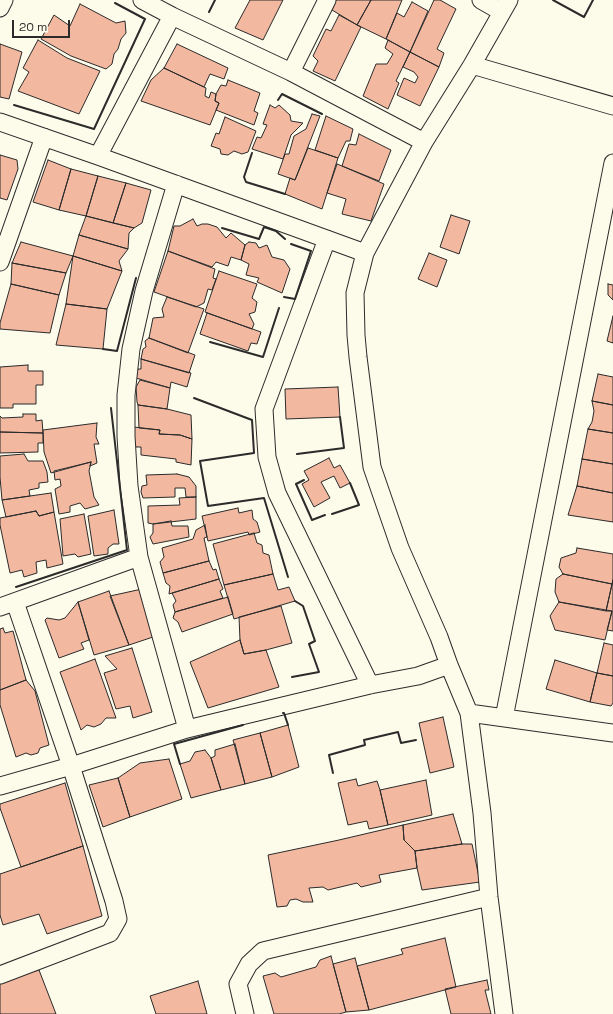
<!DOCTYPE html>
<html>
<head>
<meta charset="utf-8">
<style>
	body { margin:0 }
	#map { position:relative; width:613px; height:1014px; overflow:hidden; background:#fdfbea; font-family:"Space Grotesk",sans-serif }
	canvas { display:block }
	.scale { position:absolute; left:12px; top:20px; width:58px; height:18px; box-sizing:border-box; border:2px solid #2b2b2b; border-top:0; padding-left:5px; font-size:12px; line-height:14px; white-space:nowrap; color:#2b2b2b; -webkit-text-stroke:3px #fdfbea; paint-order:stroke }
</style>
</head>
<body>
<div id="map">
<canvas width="613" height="1014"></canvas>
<div class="scale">20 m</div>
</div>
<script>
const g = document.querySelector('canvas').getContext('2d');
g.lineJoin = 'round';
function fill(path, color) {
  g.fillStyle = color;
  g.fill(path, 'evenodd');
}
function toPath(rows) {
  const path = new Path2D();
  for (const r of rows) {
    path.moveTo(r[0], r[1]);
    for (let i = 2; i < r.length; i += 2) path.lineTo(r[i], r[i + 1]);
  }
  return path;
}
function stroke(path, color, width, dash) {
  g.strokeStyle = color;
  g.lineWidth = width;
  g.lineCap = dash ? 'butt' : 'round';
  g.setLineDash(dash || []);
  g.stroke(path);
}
const building = toPath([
	[250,0,283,0,263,40,235,28,250,0],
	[336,0,371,0,357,25,332,10,336,0],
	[371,0,402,0,386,39,357,25,371,0],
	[434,0,440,0,456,9,437,49,444,53,439,67,410,52,434,0],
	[412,2,428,11,410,52,386,39,397,13,404,17,412,2],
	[80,4,116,23,125,21,126,33,121,39,118,49,114,54,112,64,106,69,71,56,41,39,54,15,70,26,80,4],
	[339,15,361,27,335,81,313,71,318,61,313,56,326,29,331,31,339,15],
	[38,40,67,58,100,71,79,114,18,91,29,72,23,68,38,40],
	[388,40,410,52,396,81,399,83,388,109,363,96,376,64,387,64,393,54,385,48,388,40],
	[0,44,22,52,9,99,0,97,0,44],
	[177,44,228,68,224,79,210,74,204,87,164,68,177,44],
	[410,52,439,67,420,106,397,95,404,78,415,83,418,77,414,72,403,67,410,52],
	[164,68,206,88,205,96,209,98,211,92,216,94,215,101,219,103,210,125,141,101,151,80,164,68],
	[228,80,260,93,254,111,258,113,254,125,216,110,219,103,215,101,216,94,221,85,226,86,228,80],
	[270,105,275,108,279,105,290,115,291,121,303,123,291,135,283,159,252,149,257,137,261,138,267,125,263,124,270,105],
	[312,114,320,116,295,180,278,174,285,154,289,154,294,136,306,129,312,114],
	[326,116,353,129,350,141,346,141,338,158,315,150,326,116],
	[225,117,256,131,248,152,242,154,234,151,228,155,221,154,220,149,211,146,216,133,219,134,225,117],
	[359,134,391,150,379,181,342,166,349,144,356,145,359,134],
	[308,148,338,158,322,209,285,194,290,178,295,180,308,148],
	[0,155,17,160,18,169,7,200,0,198,0,155],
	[48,160,71,169,59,210,33,202,48,160],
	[337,164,342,166,384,184,371,221,342,214,346,199,327,193,337,164],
	[71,169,98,176,86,216,59,210,71,169],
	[98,176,126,183,113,223,86,216,98,176],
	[126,183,151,190,142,223,134,228,113,223,126,183],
	[451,215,470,221,459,254,440,247,451,215],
	[86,216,134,228,129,233,128,249,79,235,86,216],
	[193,219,197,226,202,224,208,224,217,227,226,238,231,233,245,245,241,260,231,257,228,266,216,262,212,267,168,251,174,226,180,226,193,219],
	[79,235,128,249,119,261,122,271,73,256,79,235],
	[21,242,73,256,66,273,12,263,21,242],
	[249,242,256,243,259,248,267,245,272,257,284,260,290,269,282,293,257,282,259,278,246,275,249,264,241,260,245,245,249,242],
	[168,251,215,269,213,278,216,279,212,290,208,289,204,303,196,307,154,292,168,251],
	[429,253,447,260,437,287,418,279,429,253],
	[73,256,122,271,107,309,66,304,73,256],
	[12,263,66,273,59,295,11,284,12,263],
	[219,271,257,284,252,298,257,302,255,312,249,314,254,324,252,329,205,312,219,271],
	[11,284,59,295,50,333,0,329,0,323,11,284],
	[608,284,613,285,613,300,608,295,608,284],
	[167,297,204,309,188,353,149,338,153,318,164,317,162,309,167,297],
	[66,304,107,309,103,349,56,345,66,304],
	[207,313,261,332,257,344,251,343,248,351,200,334,207,313],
	[613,316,613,343,607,341,613,316],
	[149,338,195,355,189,373,141,359,143,349,146,347,145,341,149,338],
	[141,359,191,373,187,387,171,382,170,388,136,378,138,369,141,369,141,359],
	[28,365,28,371,43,371,43,385,36,385,36,404,13,404,13,408,0,408,0,367,28,365],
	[598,374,613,377,613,405,592,401,598,374],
	[140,380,170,388,167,409,138,405,137,402,136,387,140,380],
	[338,387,340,417,286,419,285,389,338,387],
	[592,401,613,405,613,433,588,429,592,422,594,411,592,401],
	[138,405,167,409,191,415,192,439,180,435,159,434,160,430,139,428,138,405],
	[23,414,36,414,36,421,42,420,43,433,0,432,0,416,2,418,23,417,23,414],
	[97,423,96,437,99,444,94,444,97,463,90,466,91,462,51,473,44,452,43,430,97,423],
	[134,427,160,430,159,434,180,435,192,439,191,465,176,462,176,459,141,455,141,447,136,447,133,437,134,427],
	[588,429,613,433,613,464,582,459,588,429],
	[0,432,43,433,43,443,38,443,38,452,0,453,0,432],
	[24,454,28,461,43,461,47,472,48,482,39,483,39,488,29,490,30,496,2,500,0,477,0,456,24,454],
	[329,458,334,468,340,465,350,483,340,488,334,476,321,482,330,498,314,507,302,484,309,480,304,471,329,458],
	[582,459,613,464,613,493,577,486,582,459],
	[91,462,89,471,94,497,99,505,85,509,80,503,70,506,70,512,59,514,55,489,61,486,60,479,55,480,54,471,91,462],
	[177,474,189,477,196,486,196,497,186,497,185,488,175,488,175,497,143,498,141,492,142,486,147,485,146,475,177,474],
	[577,486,613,493,613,522,568,515,577,486],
	[51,493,54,512,39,516,36,511,6,517,2,500,51,493],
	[196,497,196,519,153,524,148,523,148,506,180,505,179,498,196,497],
	[238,508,239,513,252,510,253,519,257,522,260,532,249,535,248,532,208,541,202,516,238,508],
	[114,510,119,544,113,544,108,548,108,554,94,556,88,516,114,510],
	[36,511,39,516,54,512,63,564,47,568,46,560,36,562,37,573,24,577,22,570,10,573,0,525,0,518,36,511],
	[84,514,91,554,78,557,75,554,63,556,60,519,84,514],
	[171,521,172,526,188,526,189,537,153,544,150,537,153,533,153,524,171,521],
	[205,525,207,537,204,538,209,561,163,573,160,562,164,557,162,548,193,539,196,530,205,525],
	[254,533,257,543,262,545,263,553,269,555,273,574,224,585,213,544,254,533],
	[577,548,613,554,613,580,612,584,563,574,559,567,561,558,576,553,577,548],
	[209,561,213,570,216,569,219,579,169,594,170,586,166,583,163,573,209,561],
	[273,574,278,590,289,587,295,601,234,619,224,585,273,574],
	[563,574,612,584,606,611,559,602,555,592,556,579,563,574],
	[219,579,223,589,220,591,223,598,175,612,173,605,176,601,172,593,219,579],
	[613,580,613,631,607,630,612,611,606,611,613,580],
	[142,589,156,636,129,645,110,596,142,589],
	[109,591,129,645,94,655,78,602,109,591],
	[228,597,233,614,182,632,178,622,173,618,175,612,228,597],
	[78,602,89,640,81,643,84,649,59,658,45,620,47,618,59,620,65,618,78,602],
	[559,602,612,611,605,640,555,630,550,616,559,602],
	[281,606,292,643,266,650,244,654,240,640,239,617,281,606],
	[3,628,5,633,13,631,26,680,0,690,0,629,3,628],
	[240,640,244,654,266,650,279,687,208,708,190,662,240,640],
	[604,643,613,645,613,676,597,673,604,643],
	[132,648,152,712,133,718,130,706,116,709,104,673,117,669,105,656,132,648],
	[95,659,116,718,106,718,101,724,94,727,87,725,81,730,60,672,95,659],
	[555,660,597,673,590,702,546,689,555,660],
	[597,673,613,676,613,703,611,706,590,702,597,673],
	[26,680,35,691,49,745,40,748,38,753,31,755,26,753,16,757,0,705,0,690,26,680],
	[443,717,454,767,430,773,419,723,443,717],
	[288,725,299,767,272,777,260,733,288,725],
	[260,733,272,777,245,784,233,740,260,733],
	[235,744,245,784,221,790,211,758,215,756,215,750,235,744],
	[205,750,211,758,221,790,191,798,180,764,190,761,195,752,205,750],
	[169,759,182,799,130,817,118,778,140,763,169,759],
	[118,778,130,817,103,827,89,785,118,778],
	[356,779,358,786,377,781,380,790,388,825,369,829,367,821,348,825,338,783,356,779],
	[426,780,432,815,388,825,380,790,426,780],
	[65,783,83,846,21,867,0,808,0,804,65,783],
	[453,814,462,844,415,851,404,840,403,825,453,814],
	[403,825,404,840,415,851,417,868,379,875,381,882,361,887,357,883,328,890,323,887,309,888,313,902,303,902,296,899,290,900,287,906,277,907,268,855,339,840,403,825],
	[462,844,472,844,480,882,422,890,417,868,415,851,462,844],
	[83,846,102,916,47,934,39,914,3,925,0,915,0,874,83,846],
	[445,938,456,987,369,1010,357,966,403,954,401,949,445,938],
	[331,956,346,1012,339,1014,274,1014,263,976,275,973,281,977,316,967,320,960,331,956],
	[355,958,369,1010,346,1012,333,964,355,958],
	[39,970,56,1014,0,1014,0,981,39,970],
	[487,980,489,990,485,990,491,1014,451,1014,445,989,487,980],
	[198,981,207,1014,156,1014,150,996,198,981]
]);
fill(building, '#f2b8a0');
stroke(building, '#2b2b2b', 1);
const minor = toPath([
	[142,0,172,16,291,72,424,142],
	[481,0,502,12],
	[0,8,4,0],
	[472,65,613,106],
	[291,72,327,0],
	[0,122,98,156,365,253],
	[98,156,172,16],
	[176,184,144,291,131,349,126,395,126,436,129,486,139,557,187,729],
	[327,239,264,409,267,457,277,493,370,685],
	[0,262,44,137],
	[0,607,139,557],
	[469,713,613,733],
	[504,718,613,163],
	[0,786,71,766,187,729,370,685,418,676,449,665],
	[0,975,110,933,118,919,114,901,71,766,15,602],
	[245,1014,238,984,249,964,263,951,489,897],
	[504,1014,489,897,482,813,469,713,449,665,439,637,400,548,372,467,358,357,356,335,355,293,365,253,424,142,472,65,509,0]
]);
stroke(minor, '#2b2b2b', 19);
stroke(minor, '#fdfbea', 17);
stroke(toPath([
	[553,0,584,17,593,0],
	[209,12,215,0],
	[278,100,282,94,322,114],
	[14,105,94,129,145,19,115,3],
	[252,153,244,177,246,182,285,194],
	[222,228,259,239,264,227,276,231,285,239],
	[284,297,295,299,311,251,291,244],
	[210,342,263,357,279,308],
	[103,349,117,351,136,278],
	[194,398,252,420,254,453,200,461,208,506,264,498,288,577],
	[297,454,344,448,340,417],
	[304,480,296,484,312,520,325,515],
	[332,514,359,505,350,483],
	[16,587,127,550,111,408],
	[292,677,319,672,309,644,315,641,303,606,295,601],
	[283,713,284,713,288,725],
	[180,764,174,744,243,725],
	[333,773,329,755,365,745,364,740,398,732,401,743,416,740]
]), '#2b2b2b', 2);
</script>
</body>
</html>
